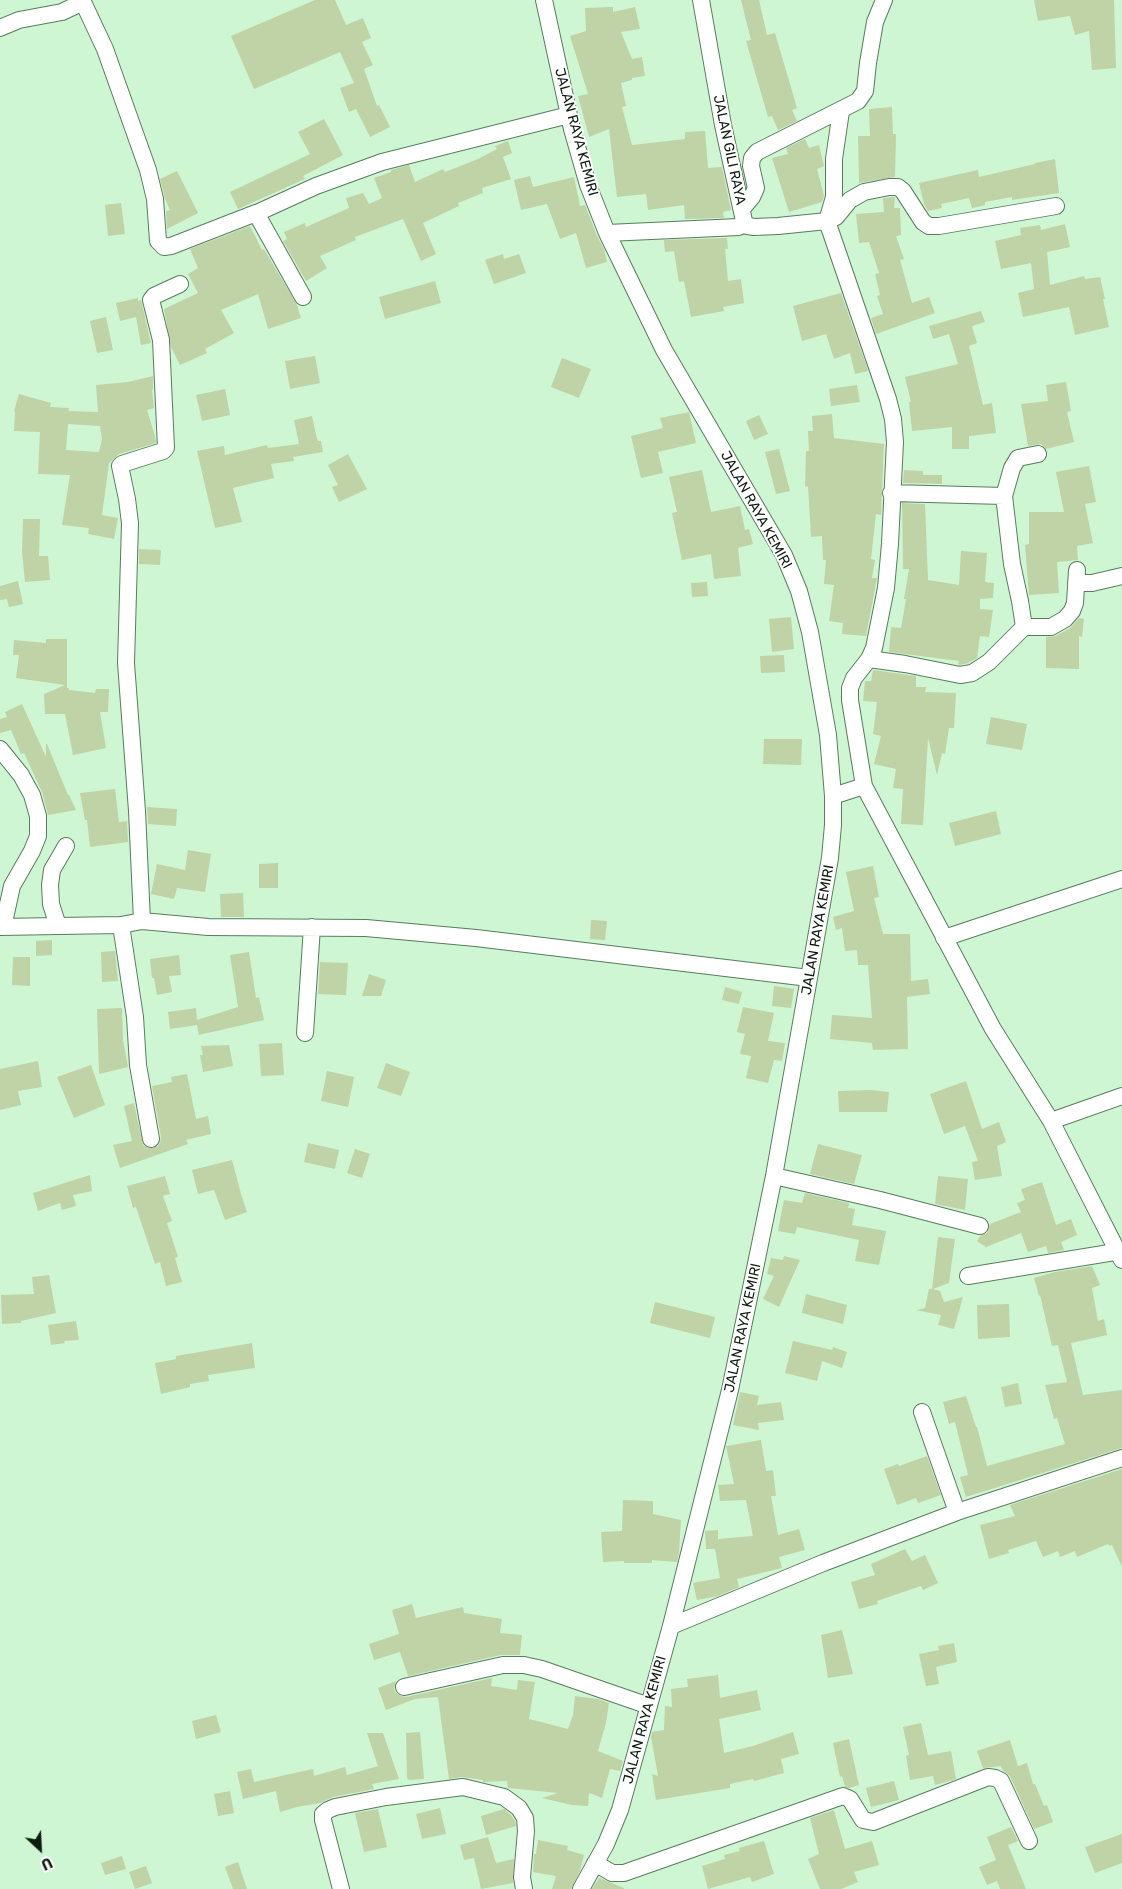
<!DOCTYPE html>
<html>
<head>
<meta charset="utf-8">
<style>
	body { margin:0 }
	#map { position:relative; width:1122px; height:1889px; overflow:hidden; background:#cef6d2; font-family:Rubik,sans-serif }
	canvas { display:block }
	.north { position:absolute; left:15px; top:1824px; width:50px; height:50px; -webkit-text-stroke:4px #fff; paint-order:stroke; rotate:155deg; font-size:14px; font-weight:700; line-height:20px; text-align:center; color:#0e1c10 }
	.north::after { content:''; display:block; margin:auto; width:18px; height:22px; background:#0e1c10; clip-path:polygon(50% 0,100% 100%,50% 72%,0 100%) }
</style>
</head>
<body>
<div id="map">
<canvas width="1122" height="1889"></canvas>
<div class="north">U</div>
</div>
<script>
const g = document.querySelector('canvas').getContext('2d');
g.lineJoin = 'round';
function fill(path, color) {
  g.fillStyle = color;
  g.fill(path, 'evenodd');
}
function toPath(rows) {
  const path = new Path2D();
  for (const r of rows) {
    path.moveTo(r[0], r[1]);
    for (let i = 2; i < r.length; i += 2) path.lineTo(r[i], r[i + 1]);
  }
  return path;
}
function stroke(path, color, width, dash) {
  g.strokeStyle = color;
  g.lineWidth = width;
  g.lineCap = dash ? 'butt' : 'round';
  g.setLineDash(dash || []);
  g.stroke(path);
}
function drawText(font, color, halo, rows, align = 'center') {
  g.font = font + ' Rubik,sans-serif';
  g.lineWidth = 4;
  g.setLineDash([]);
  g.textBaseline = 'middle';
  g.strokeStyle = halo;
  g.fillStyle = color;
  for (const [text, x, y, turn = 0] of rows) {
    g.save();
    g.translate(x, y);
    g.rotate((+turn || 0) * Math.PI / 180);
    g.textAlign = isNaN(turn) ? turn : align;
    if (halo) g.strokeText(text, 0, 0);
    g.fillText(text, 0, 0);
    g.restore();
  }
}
fill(toPath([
	[315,0,335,0,346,25,363,18,371,38,362,42,373,65,364,69,377,106,379,105,390,127,370,137,356,109,349,112,340,88,354,83,340,52,254,89,231,36],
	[741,0,759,0,767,35,775,33,797,108,792,110,797,121,778,130,772,116,768,117,746,41,751,40],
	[1034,0,1114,0,1116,68,1092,70,1089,31,1075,35,1070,16,1038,21],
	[613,7,613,12,635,7,640,29,621,32,632,59,642,57,645,76,632,78,632,80,621,83,626,106,622,107,632,145,685,139,685,132,705,131,708,168,722,167,731,210,723,212,724,218,685,219,684,205,648,210,646,194,617,197,609,129,589,137,578,96,588,94,570,36,586,31,585,8],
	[892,107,893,134,896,134,895,177,859,183,858,136,870,136,869,109],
	[324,119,343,155,303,176,305,179,238,209,230,192,310,154,298,132],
	[805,139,809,148,819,145,824,166,817,169,824,196,822,202,789,212,772,158,788,154,786,148],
	[508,141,512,153,503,157,511,179,482,188,483,193,458,203,459,206,423,223,436,254,421,261,403,219,355,237,356,240,320,256,327,268,306,281,283,241,287,239,284,232,305,223,306,227,349,208,346,198,363,193,369,204,382,198,374,178,391,172,391,170,409,165,415,182,443,169,445,172,478,159,497,149,495,146],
	[1055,159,1059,193,1012,200,1012,197,985,202,985,205,972,208,969,198,941,204,942,208,928,211,924,204,919,183,978,170,979,177,1035,164,1035,163],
	[177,171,198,213,167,229,166,211,170,210,165,199,160,179],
	[530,176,533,187,574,177,580,206,585,205,597,236,604,249,607,262,586,268,576,233,560,239,547,204,521,210,514,180],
	[895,197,894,208,900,208,901,235,896,236,904,259,900,260,912,303,929,297,935,313,876,334,871,318,883,314,877,296,880,295,875,274,879,273,869,242,859,243,856,214,884,212,883,198],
	[121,203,125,234,108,236,105,205],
	[1065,224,1070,247,1047,252,1050,285,1084,276,1085,279,1100,277,1105,299,1103,299,1109,327,1075,335,1069,307,1023,317,1018,293,1034,289,1031,263,1001,269,995,241,1021,235,1020,228,1040,225,1041,230],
	[250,226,262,250,264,249,297,305,301,318,268,329,258,294,221,310,234,333,205,349,207,353,180,365,171,347,164,309,198,293,188,274,198,268,190,249],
	[727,238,728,249,725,249,728,281,741,279,744,303,723,307,724,311,691,317,684,281,679,282,674,251,665,252,664,240],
	[503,254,504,259,519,254,526,273,494,284,485,260],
	[435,281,441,303,385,319,379,297],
	[841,293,868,370,868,371,855,374,850,353,834,359,826,334,802,341,793,306],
	[138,298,138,301,141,300,151,343,141,345,136,317,120,321,116,303],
	[981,311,985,322,972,326,977,343,969,346,983,405,992,403,996,433,969,436,969,449,952,449,952,427,912,431,909,402,911,402,905,377,958,364,949,334,933,339,929,326],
	[106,317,113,350,97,353,90,321],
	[315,356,320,383,290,389,285,361],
	[562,358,591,369,579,398,551,387],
	[153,376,153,389,152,390,154,408,147,410,155,436,156,443,119,454,109,463,102,515,118,518,114,539,88,534,89,528,62,525,70,475,38,474,40,432,14,431,15,412,14,411,19,394,51,403,50,407,69,408,68,411,98,412,96,385,128,382],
	[68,424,100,426,102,439,99,452,66,450],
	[1066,382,1071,411,1067,412,1074,442,1046,449,1041,444,1028,446,1021,404,1048,401,1046,385],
	[857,385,860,402,831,406,829,389],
	[225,389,230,415,202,421,196,395],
	[689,412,696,443,658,452,663,473,641,478,631,436,663,428,660,418],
	[832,414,834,438,884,444,881,515,876,514,871,559,875,560,872,578,877,578,866,636,842,634,843,623,829,621,834,585,824,584,826,560,823,560,822,536,811,537,808,486,805,487,806,451,809,451,808,431,813,431,812,416],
	[759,415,768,434,754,440,746,421],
	[312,416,317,439,318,441,321,441,323,452,293,457,294,461,271,464,274,478,233,488,242,522,215,528,197,451,224,446,225,455,267,445,268,448,299,444,294,420],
	[779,449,790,491,776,494,765,452],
	[348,454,367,489,339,502,332,487,338,485,328,465],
	[1089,466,1096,502,1085,504,1093,543,1077,546,1078,560,1057,562,1059,593,1029,595,1025,545,1029,544,1029,512,1064,512,1056,472],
	[702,470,711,512,740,506,745,530,749,529,753,544,738,548,741,576,714,579,711,554,682,560,672,513,677,512,669,477],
	[904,470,923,471,923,475,942,475,942,484,903,483],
	[902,503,925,504,928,580,959,585,961,551,987,553,985,582,994,583,993,598,980,599,980,609,993,610,989,637,980,636,977,658,968,663,960,665,958,664,959,661,889,652,891,627,901,628,906,599,904,599,909,569,903,569],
	[23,519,40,519,39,556,48,556,50,580,25,582,22,552],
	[139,549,161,550,160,565,139,564],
	[18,581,23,604,9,607,7,599,0,600,0,586],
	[707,582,708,596,692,597,691,583],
	[791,617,794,649,772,652,769,619],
	[1079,618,1084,619,1082,637,1079,636,1079,669,1046,668,1046,637,1056,636,1070,628],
	[46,639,67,639,67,688,69,688,69,690,95,693,96,689,109,689,108,712,100,712,106,748,73,755,65,714,45,714,44,694,65,685,16,678,19,655,13,655,14,640,46,643],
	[784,655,785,672,761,673,760,656],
	[873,670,916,676,916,687,926,687,925,692,956,693,954,728,949,728,945,754,942,753,937,775,928,738,923,825,901,824,903,789,893,788,896,769,874,764,881,736,873,734,877,702,863,701,865,681,871,681],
	[22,704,46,757,46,744,47,744,68,795,69,795,76,810,48,815,42,792,24,753,21,754,11,730,0,733,0,719,7,717,5,712],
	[991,717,1027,724,1022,750,986,744],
	[764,739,802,739,801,765,763,764],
	[115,789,119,822,127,821,128,842,90,847,87,820,85,820,80,793],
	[147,807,177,809,176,826,148,824],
	[996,811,1001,834,955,846,949,823],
	[188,850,211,854,205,892,177,888,174,899,151,894,157,864,185,870],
	[278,863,278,888,259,888,259,864],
	[873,866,879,897,874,898,883,934,910,934,911,981,928,979,930,994,907,997,908,1049,873,1050,872,1043,830,1039,832,1015,872,1018,868,965,858,965,857,950,845,951,842,928,836,930,833,917,854,911,846,872],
	[243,893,244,917,221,917,220,894],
	[591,920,607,921,605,940,590,939],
	[52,940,52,955,36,956,36,941],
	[115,951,118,981,102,982,101,952],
	[249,952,256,998,259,997,264,1020,199,1035,197,1025,170,1029,168,1012,196,1008,197,1020,238,1007,230,955],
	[179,955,181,975,169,976,172,992,157,995,154,978,152,978,150,959],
	[13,957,30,957,30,986,12,985],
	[320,962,348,963,346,995,318,994],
	[369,974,386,980,381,996,362,996],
	[774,986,794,989,791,1008,772,1006],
	[725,987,742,992,739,1004,722,1000],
	[743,1007,774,1013,768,1041,785,1043,782,1061,774,1060,768,1083,746,1078,751,1056,740,1054,745,1034,737,1032],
	[122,1008,123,1040,128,1067,99,1074,97,1009],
	[282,1043,284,1075,261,1076,259,1044],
	[229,1045,233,1066,203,1072,200,1055,203,1055,201,1046],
	[38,1061,42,1087,18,1091,21,1105,0,1110,0,1069],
	[386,1063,410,1072,401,1096,377,1088],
	[91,1065,105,1105,74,1118,57,1077],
	[327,1071,354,1077,348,1107,321,1101],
	[187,1074,196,1119,208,1116,211,1134,186,1140,188,1144,120,1168,113,1145,132,1141,124,1106,134,1103,143,1145,148,1148,157,1147,160,1143,161,1137,152,1086,172,1082,171,1077],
	[966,1081,982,1129,999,1122,1006,1142,997,1146,1002,1176,975,1180,972,1162,978,1161,965,1126,944,1134,930,1094],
	[871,1090,889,1092,887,1112,839,1112,838,1091],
	[308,1143,339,1150,335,1169,304,1162],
	[818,1144,862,1155,854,1184,810,1174],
	[355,1149,370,1154,362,1178,347,1173],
	[232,1160,241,1194,247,1212,225,1220,214,1190,198,1194,192,1170],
	[90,1175,92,1191,73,1195,76,1206,62,1210,60,1203,38,1211,33,1193],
	[165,1176,170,1194,163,1196,172,1221,167,1223,178,1257,175,1258,182,1282,166,1286,160,1262,155,1264,136,1207,133,1208,127,1186],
	[938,1176,968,1179,965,1210,935,1204],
	[1042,1182,1056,1225,1071,1219,1077,1235,1061,1242,1064,1250,1048,1253,1046,1246,1028,1252,1021,1233,986,1247,977,1241,980,1236,987,1233,990,1224,1021,1212,1017,1203,1025,1200,1021,1189],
	[805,1193,849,1203,848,1208,855,1209,852,1225,886,1231,879,1265,855,1261,859,1240,797,1227,795,1234,778,1231,784,1200,802,1203],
	[938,1237,955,1239,949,1283,933,1289,940,1291,944,1302,963,1297,954,1329,938,1325,941,1315,916,1310,925,1308,929,1289,932,1289],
	[784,1256,800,1260,779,1307,763,1299,774,1276,767,1274,771,1258,783,1260],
	[1092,1266,1100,1285,1092,1288,1098,1321,1104,1319,1107,1335,1071,1343,1083,1395,1122,1390,1122,1448,966,1497,960,1477,968,1475,955,1422,949,1424,943,1402,966,1396,976,1427,977,1427,987,1466,1065,1444,1057,1418,1054,1419,1045,1385,1067,1382,1058,1345,1052,1346,1040,1295,1039,1296,1034,1278,1055,1272],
	[49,1275,56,1313,21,1321,21,1323,2,1324,1,1295,34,1294,32,1277],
	[806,1294,847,1305,843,1324,802,1313],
	[655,1302,715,1317,710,1338,650,1323],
	[1009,1304,1010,1337,978,1339,977,1305],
	[76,1321,79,1340,64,1341,65,1343,51,1345,48,1325],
	[793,1341,832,1350,833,1347,847,1352,842,1368,822,1361,817,1381,785,1373],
	[252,1343,255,1368,208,1375,209,1381,190,1384,190,1387,161,1394,155,1363,176,1359,176,1356],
	[1018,1383,1022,1404,1005,1407,1001,1387],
	[740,1392,759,1396,757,1405,781,1402,784,1420,758,1423,759,1430,733,1425],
	[761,1440,766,1471,773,1470,776,1496,771,1496,778,1535,799,1529,805,1550,779,1557,782,1568,737,1579,739,1587,718,1596,697,1600,693,1583,720,1578,715,1549,706,1549,705,1531,718,1530,718,1539,753,1536,746,1500,720,1501,718,1485,734,1484,726,1446],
	[927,1456,941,1495,918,1503,916,1498,897,1505,884,1469,898,1464,899,1466],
	[1122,1469,1122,1567,1112,1545,1109,1546,1108,1544,1077,1557,1075,1551,1060,1557,1058,1551,1043,1557,1036,1541,1008,1550,1009,1553,989,1559,980,1525,1015,1516,1010,1505],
	[623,1500,653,1501,653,1514,681,1520,679,1553,677,1562,652,1560,652,1563,624,1563,624,1561,603,1562,601,1532,622,1531],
	[905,1549,912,1561,925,1555,938,1583,923,1590,921,1586,877,1601,878,1604,859,1609,851,1582,875,1575,871,1564],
	[412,1604,416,1618,463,1607,464,1613,502,1619,500,1633,522,1635,520,1655,501,1655,408,1676,400,1652,374,1660,369,1644,399,1634,392,1610],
	[842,1630,853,1674,828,1678,821,1635],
	[954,1643,957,1662,936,1667,939,1684,926,1686,919,1654,939,1650,938,1646],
	[718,1675,720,1698,757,1690,761,1710,719,1719,724,1753,753,1746,793,1732,799,1754,781,1759,784,1773,754,1781,753,1779,730,1784,730,1788,656,1800,652,1774,658,1776,651,1737,652,1732,664,1730,665,1706,672,1707,671,1689,688,1687,687,1679],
	[492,1678,491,1686,517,1690,518,1680,535,1682,529,1719,568,1729,573,1715,575,1696,598,1699,609,1703,606,1723,598,1751,623,1761,620,1771,610,1769,602,1798,589,1793,588,1806,572,1805,542,1798,558,1793,508,1788,507,1781,483,1782,483,1780,462,1777,449,1779,438,1697,415,1699,386,1710,378,1688,396,1681,394,1689,396,1693,401,1696,406,1697],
	[216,1715,221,1732,196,1739,192,1721],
	[921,1723,928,1755,951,1751,956,1779,935,1785,933,1776,910,1780,906,1756,909,1755,903,1727],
	[420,1732,424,1779,409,1780,407,1778,406,1733],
	[367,1733,383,1733,399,1779,372,1784,374,1789,333,1797,320,1803,297,1807,280,1812,276,1791,243,1799,237,1772,251,1769,254,1782,313,1769,314,1776,345,1767,347,1775,378,1766],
	[849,1739,859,1785,849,1788,845,1787,842,1776,840,1777,833,1743],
	[1010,1740,1018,1766,1027,1763,1033,1784,1035,1784,1044,1806,1047,1805,1053,1822,1034,1829,1010,1776,1003,1771,1001,1766,983,1768,977,1751],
	[894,1781,899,1800,871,1807,866,1788],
	[230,1791,234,1813,218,1816,214,1794],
	[440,1808,446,1834,422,1839,416,1814],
	[378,1809,387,1847,364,1852,355,1813],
	[504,1809,511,1815,515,1821,516,1826,486,1835,481,1816],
	[834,1810,845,1849,872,1841,879,1865,854,1872,858,1882,841,1889,820,1889,808,1859,819,1854,810,1818],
	[1011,1827,1018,1841,1008,1845,1026,1889,1000,1889,997,1881,987,1885,979,1867,996,1860,987,1837],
	[1122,1834,1122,1863,1095,1873,1085,1847],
	[488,1837,496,1863,514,1859,513,1883,481,1889,474,1858,464,1860,460,1845],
	[538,1840,568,1846,567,1850,584,1855,580,1871,571,1889,552,1889,556,1876,533,1872,534,1854,536,1854],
	[764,1841,774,1874,752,1882,750,1877,708,1889,702,1866,725,1859,724,1855,740,1851,739,1848],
	[122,1856,126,1869,105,1875,101,1863],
	[238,1862,247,1889,233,1889,225,1867],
	[146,1866,152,1883,135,1889,129,1872],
	[599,1878,624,1888,624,1889,592,1889]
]), '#bfd3a6');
const minor = toPath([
	[544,0,572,129,588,185,607,233,664,350,784,555,799,591,810,632,828,735,833,796,833,825,830,858,809,978,774,1176,730,1390,671,1626,620,1810,606,1844,581,1889],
	[83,2,105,49,148,170,155,199,158,241,164,247,171,246,256,213],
	[0,28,19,20,62,12,83,2,83,0],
	[841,111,834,159,834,197,827,221,888,399,893,419,895,442,890,544,886,588,874,648,869,659,854,678,850,688,850,700,864,786,993,1029,1051,1121,1122,1260],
	[742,209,752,197,756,188,751,166,752,158,757,152,858,101,865,91,868,63,875,22,884,0],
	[742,225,754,227,778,226,827,221,836,217,850,200,864,192,889,187,898,187,903,191,923,222,929,226,939,226,1056,206],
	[607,233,739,227,744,221,723,125,701,0],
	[303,297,256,213,259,212,316,186,382,162,569,115],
	[891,493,1004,496,1012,468,1018,458,1038,454],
	[1004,496,1012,564,1020,601,1024,627],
	[1076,583,1092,583,1122,576],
	[869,659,905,664,960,675,972,673,989,662,1024,627,1051,627,1065,619,1072,611,1075,603,1077,570],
	[0,749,21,775,32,795,38,816,38,836,32,851,12,886,3,927],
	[833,796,864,786],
	[66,846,52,870,50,885,51,904,58,926,121,925,142,921,208,927,366,928,476,938,809,978],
	[142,921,137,811,126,663,130,523,127,499,120,466,122,464,163,451,166,448,161,340,151,300,154,296,180,284],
	[121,925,135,1017,138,1065,151,1139],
	[0,927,58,926],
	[944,938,1122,879],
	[305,1033,312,927],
	[1051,1121,1122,1096],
	[774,1176,880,1200,980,1226],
	[968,1276,1122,1251],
	[922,1412,957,1512],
	[671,1626,823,1563,957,1512,1122,1458],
	[404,1687,503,1665,524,1665,542,1669,649,1706],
	[595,1863,612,1873,624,1873,843,1796,850,1799,863,1820,873,1822,988,1777,995,1778,1001,1781,1029,1841],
	[341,1889,323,1820,323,1814,328,1810,335,1807,386,1797,463,1787,504,1797,519,1808,525,1818,526,1831,522,1877,524,1889]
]);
stroke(minor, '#587d5d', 18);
stroke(minor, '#fff', 16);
drawText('14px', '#0e1c10', '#fff', [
	["JALAN RAYA KEMIRI",576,132,75],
	["JALAN GILI RAYA",729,150,78],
	["JALAN RAYA KEMIRI",756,510,61],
	["JALAN RAYA KEMIRI",818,930,-80],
	["JALAN RAYA KEMIRI",743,1328,-78],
	["JALAN RAYA KEMIRI",645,1720,-75]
]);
</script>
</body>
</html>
